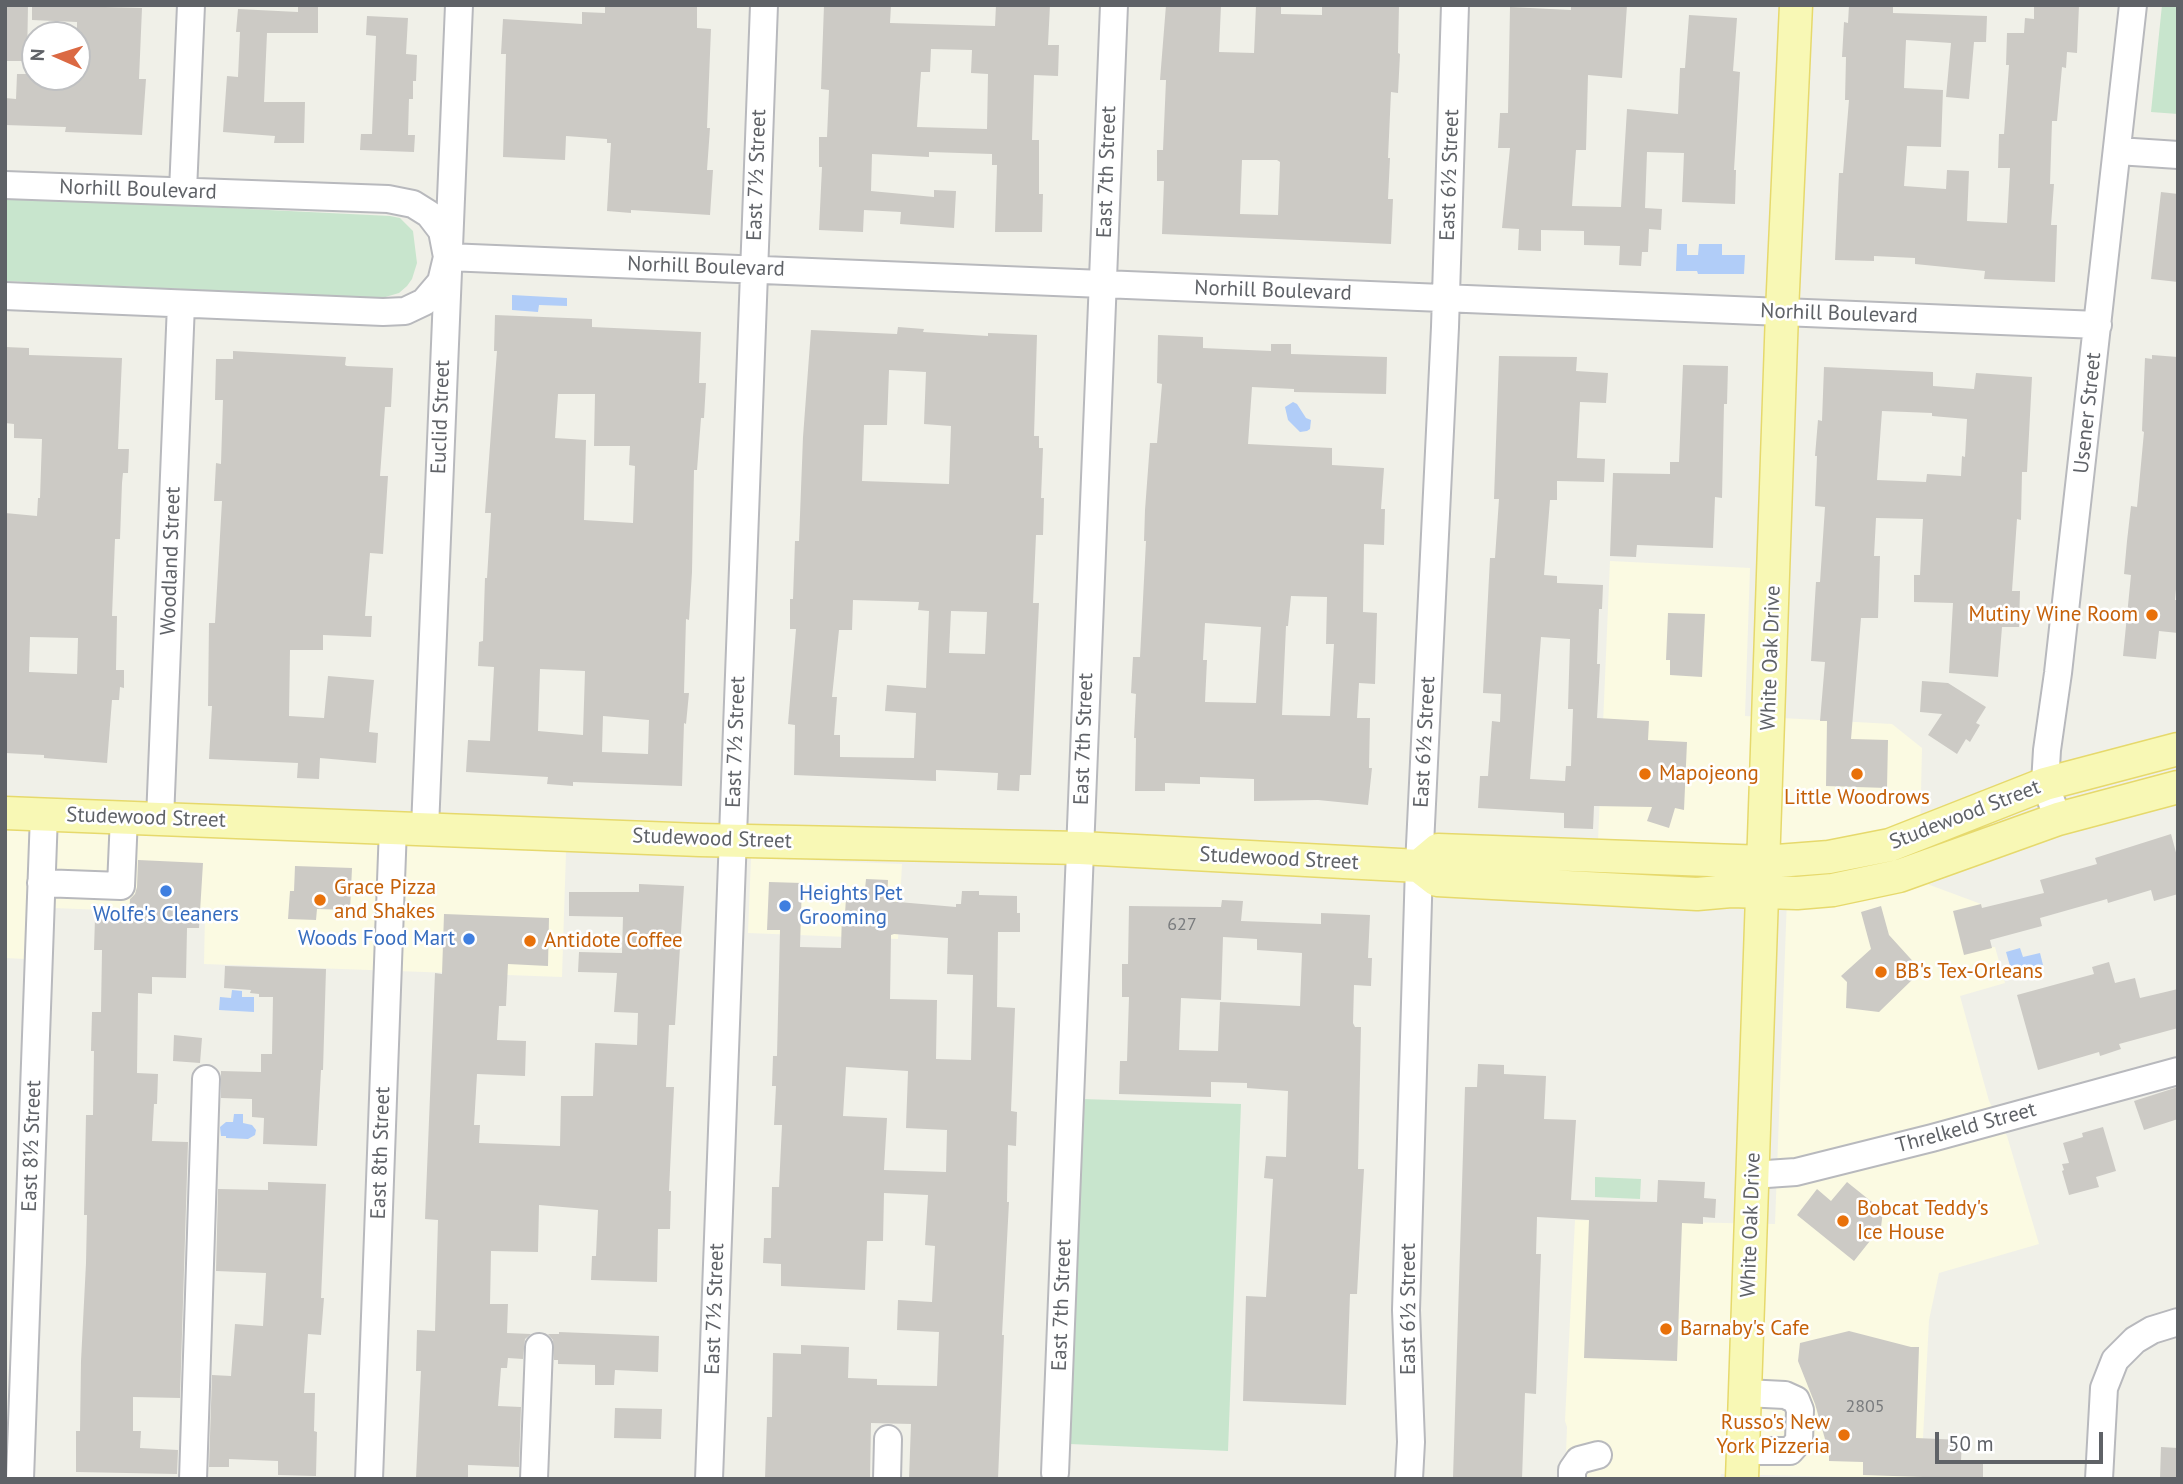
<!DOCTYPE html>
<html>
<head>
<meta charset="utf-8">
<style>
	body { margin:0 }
	#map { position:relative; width:2183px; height:1484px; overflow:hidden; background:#f0f0e8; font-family:"PT Sans",sans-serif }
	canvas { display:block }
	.frame { position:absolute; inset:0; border:7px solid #5f6267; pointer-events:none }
	.north { position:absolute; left:21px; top:21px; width:70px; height:70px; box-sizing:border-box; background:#fff; border:2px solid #bfc0c2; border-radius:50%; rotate:273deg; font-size:19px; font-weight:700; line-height:28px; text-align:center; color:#5f6267 }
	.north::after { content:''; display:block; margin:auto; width:24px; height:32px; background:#db6943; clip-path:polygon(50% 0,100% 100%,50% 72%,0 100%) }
	.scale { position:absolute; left:1935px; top:1432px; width:168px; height:32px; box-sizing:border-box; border:4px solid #5f6267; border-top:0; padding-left:9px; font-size:21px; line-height:24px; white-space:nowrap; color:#5f6267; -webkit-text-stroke:5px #fff; paint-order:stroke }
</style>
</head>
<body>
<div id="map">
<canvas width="2183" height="1484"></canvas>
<div class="frame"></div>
<div class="north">N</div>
<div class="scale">50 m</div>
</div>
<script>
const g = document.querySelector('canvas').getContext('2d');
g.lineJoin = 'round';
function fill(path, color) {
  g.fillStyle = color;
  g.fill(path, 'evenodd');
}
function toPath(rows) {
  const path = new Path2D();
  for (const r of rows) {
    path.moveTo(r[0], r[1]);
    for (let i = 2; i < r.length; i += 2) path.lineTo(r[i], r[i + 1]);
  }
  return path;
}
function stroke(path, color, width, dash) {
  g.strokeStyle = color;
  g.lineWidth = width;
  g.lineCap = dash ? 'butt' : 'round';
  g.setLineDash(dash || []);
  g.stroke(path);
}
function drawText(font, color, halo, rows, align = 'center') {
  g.font = font + ' "PT Sans",sans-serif';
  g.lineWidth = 5;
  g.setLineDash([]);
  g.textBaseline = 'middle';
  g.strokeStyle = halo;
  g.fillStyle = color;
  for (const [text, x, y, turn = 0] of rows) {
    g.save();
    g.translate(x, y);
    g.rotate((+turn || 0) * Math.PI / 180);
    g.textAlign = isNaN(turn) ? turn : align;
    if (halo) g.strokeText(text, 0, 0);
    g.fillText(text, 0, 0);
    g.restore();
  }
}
fill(toPath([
	[1610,561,1750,568,1745,716,1892,724,1922,748,1919,881,1981,904,1991,947,1995,947,2005,983,1960,996,1989,1101,2007,1136,2039,1244,1939,1273,1929,1320,1923,1438,1934,1474,1928,1479,1721,1474,1720,1479,1565,1479,1567,1427,1565,1421,1575,1220,1775,1224,1789,844,1598,841],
	[5,829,566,852,562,977,204,964,205,914,28,907,26,959,5,958],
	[751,858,902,864,898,939,748,933]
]), '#fbfae2');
fill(toPath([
	[2162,5,2178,5,2178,114,2151,112],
	[5,197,390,216,400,218,413,231,417,263,412,279,407,286,399,293,382,298,5,281],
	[1082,1099,1241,1104,1228,1451,1070,1444],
	[1595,1177,1641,1179,1640,1199,1595,1197]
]), '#c8e5cd');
fill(toPath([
	[1677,244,1687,244,1687,255,1698,255,1699,244,1722,244,1722,255,1745,255,1744,274,1698,274,1697,271,1676,271],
	[512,295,567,298,567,306,539,305,538,312,512,310],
	[1293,402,1297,404,1306,418,1311,420,1310,429,1307,431,1300,432,1288,420,1285,407],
	[2020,948,2023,957,2040,953,2043,965,2012,973,2006,952],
	[232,990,242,991,242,997,254,997,254,1012,219,1010,220,997,231,998],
	[234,1114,243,1114,243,1123,252,1125,256,1130,255,1135,248,1139,226,1138,226,1136,221,1136,220,1127,226,1122,233,1122]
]), '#b1cdf8');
fill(toPath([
	[5,5,28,5,27,61,5,61],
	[32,5,142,8,139,79,146,79,142,135,65,132,66,127,5,125,5,98,16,99,17,74,35,74,35,77,77,77,77,22,32,20],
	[298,5,318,5,318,33,267,33,264,102,305,102,304,143,274,143,275,136,223,132,227,76,238,77,240,32,236,32,238,9,298,12],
	[605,5,697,5,697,28,711,29,707,128,710,128,707,170,713,170,710,215,631,210,631,213,607,211,611,143,607,143,607,139,566,136,565,160,503,157,506,54,501,54,503,19,582,24,582,12,605,13],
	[824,5,891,5,890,23,995,26,996,5,1050,5,1048,45,1059,45,1058,76,1034,75,1032,140,1039,140,1039,194,1043,194,1042,232,995,232,997,165,992,165,992,154,929,152,929,157,872,154,871,191,934,197,934,190,956,191,954,228,900,224,901,212,864,210,863,232,819,230,822,167,819,167,819,137,827,137,829,90,821,89],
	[931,49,972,50,971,73,988,74,987,129,917,127,921,72,930,72],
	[1166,5,1221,5,1219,52,1254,53,1256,5,1281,5,1281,14,1322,15,1322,5,1399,5,1398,53,1400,54,1398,93,1391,92,1388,158,1390,158,1388,199,1393,199,1391,244,1162,234,1164,181,1157,181,1157,150,1163,150,1166,80,1160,80],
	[1242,160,1277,160,1280,162,1278,215,1240,214],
	[1571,5,1627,5,1622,78,1588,75,1586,150,1576,150,1572,206,1621,207,1627,109,1678,114,1680,68,1685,68,1689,15,1737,18,1733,71,1740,72,1734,170,1736,170,1735,204,1682,202,1684,153,1647,152,1645,208,1662,209,1661,230,1649,229,1648,252,1642,252,1641,266,1619,265,1620,246,1584,245,1584,231,1541,230,1541,251,1518,250,1519,229,1502,228,1510,148,1498,148,1500,113,1508,113,1510,7,1571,10],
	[1849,5,1893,5,1893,13,1987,16,1986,42,1974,42,1969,99,1946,97,1951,43,1906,40,1904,88,1943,90,1941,147,1907,146,1904,186,1946,189,1947,170,1969,171,1967,221,2007,223,2010,168,1998,168,1999,134,2004,134,2009,65,2006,65,2007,33,2024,33,2025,18,2034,19,2034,5,2079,5,2077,53,2067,52,2066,68,2062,67,2057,121,2052,121,2050,184,2054,184,2051,225,2057,225,2055,282,1984,279,1985,271,1915,264,1915,258,1874,256,1874,261,1835,260,1839,173,1843,173,1849,100,1845,100,1846,57,1842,57,1844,22,1848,23],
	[367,16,408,18,406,54,417,55,416,81,413,81,413,99,409,99,408,135,415,135,414,152,360,150,361,134,372,134,376,36,366,35],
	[2161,192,2178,194,2178,282,2151,279],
	[495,315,592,319,592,327,701,332,699,383,706,383,704,418,701,418,697,470,694,470,692,572,689,620,686,619,684,693,689,693,686,724,684,723,682,786,573,782,573,786,547,784,548,777,466,772,468,740,490,741,494,667,478,666,479,642,483,641,485,578,487,578,491,513,485,513,497,351,494,351],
	[558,394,595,394,594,446,630,446,629,465,635,466,633,523,584,520,586,440,555,438],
	[540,669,585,671,583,735,538,731],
	[603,716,649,720,648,754,602,752],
	[898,327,924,329,923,332,988,336,988,333,1037,335,1034,436,1039,436,1039,448,1043,448,1041,498,1044,498,1043,535,1036,535,1033,603,1039,603,1031,775,1020,775,1019,791,997,790,998,773,936,770,936,781,794,775,795,725,788,724,796,629,790,629,790,599,793,599,795,541,799,541,803,437,811,330,897,334],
	[889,370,926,372,924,424,951,426,949,484,862,481,864,425,887,425],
	[853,600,919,602,918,610,929,611,926,688,887,685,885,711,916,713,914,758,840,757,840,735,834,735,837,697,832,697,839,630,852,630],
	[951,611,987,612,985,654,949,653],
	[1158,335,1203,337,1203,348,1271,351,1271,344,1291,344,1291,354,1387,357,1386,394,1294,392,1294,389,1252,387,1248,444,1332,448,1332,465,1384,468,1381,509,1385,509,1384,545,1364,544,1363,612,1377,613,1375,684,1359,683,1357,718,1370,718,1369,768,1372,768,1368,805,1318,800,1254,801,1254,779,1200,777,1200,784,1165,783,1165,791,1135,791,1136,738,1134,738,1136,694,1131,693,1133,657,1140,657,1146,541,1144,541,1145,510,1150,443,1157,443,1162,384,1157,383],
	[1291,596,1327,597,1326,644,1334,644,1330,716,1282,715,1286,626,1288,626],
	[1205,623,1261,627,1256,703,1205,702,1207,660,1203,660],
	[5,347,29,348,29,355,122,358,118,449,129,449,128,473,123,473,122,483,120,539,115,539,112,616,117,616,116,670,124,670,124,688,120,687,119,700,112,700,107,763,44,758,44,755,5,753,5,513,37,516,38,498,40,498,42,439,14,438,14,424,5,423],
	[30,637,78,638,77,674,29,672],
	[233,351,346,357,345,365,347,366,393,368,391,407,385,407,380,476,388,476,383,554,370,553,365,616,372,616,371,637,323,635,323,650,290,650,289,716,324,718,328,676,374,680,369,732,378,733,376,763,320,758,319,779,297,778,298,763,209,759,212,706,208,706,209,623,215,623,222,501,214,501,216,463,221,464,223,400,215,400,216,359,233,359],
	[2152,355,2178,357,2178,567,2175,600,2178,600,2178,633,2159,631,2156,659,2123,656,2131,575,2124,574,2127,541,2131,506,2137,507,2144,432,2142,431,2145,358,2152,359],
	[1499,356,1577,357,1576,371,1608,373,1606,403,1580,402,1577,458,1605,459,1604,482,1557,481,1557,500,1550,500,1544,575,1557,576,1557,583,1603,585,1602,609,1599,609,1597,664,1600,664,1597,718,1649,721,1648,740,1687,742,1684,810,1675,808,1669,828,1647,821,1652,807,1594,806,1593,829,1564,828,1564,813,1478,808,1480,776,1488,776,1492,721,1500,722,1501,694,1483,693,1490,558,1495,558,1499,499,1494,499],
	[1541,637,1570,639,1568,709,1573,709,1571,766,1566,766,1565,781,1530,779],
	[1683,365,1728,366,1727,404,1724,404,1722,498,1715,497,1713,548,1637,545,1636,557,1610,556,1613,473,1670,474,1670,462,1679,462],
	[1824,367,1933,372,1933,386,1974,389,1976,373,2032,377,2027,472,2022,472,2021,520,2017,519,2012,591,2020,591,2019,627,2002,627,1998,677,1949,673,1953,603,1914,602,1914,575,1920,575,1923,519,1876,518,1874,556,1880,556,1878,618,1861,618,1851,739,1888,740,1887,788,1826,786,1827,721,1820,721,1825,662,1811,661,1816,582,1820,582,1825,507,1815,506,1817,456,1815,456,1818,420,1822,421],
	[1882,411,1932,413,1932,416,1967,419,1965,457,1962,456,1961,476,1927,474,1926,482,1877,480],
	[1668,613,1705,614,1702,677,1670,675,1670,660,1666,660],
	[1922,681,1948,683,1986,707,1976,723,1980,725,1970,742,1966,739,1957,754,1928,735,1942,714,1920,712],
	[2171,834,2178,860,2178,894,2154,901,2151,890,2108,903,2107,899,2040,918,2042,926,1990,940,1992,948,1964,955,1953,911,1981,904,1982,908,2044,893,2040,880,2097,864,2095,858],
	[138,860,203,863,199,928,187,928,186,978,152,977,152,994,138,993,137,1073,158,1074,157,1104,154,1104,152,1141,188,1142,180,1398,133,1397,133,1431,141,1431,140,1448,178,1450,177,1474,76,1472,76,1431,80,1431,81,1361,86,1263,87,1215,84,1215,86,1115,93,1115,94,1051,91,1051,92,1012,101,1012,102,950,94,950,95,918,129,919,130,899,135,894,137,887],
	[295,866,352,868,350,910,317,909,316,920,288,919,290,891,294,891],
	[866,879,888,880,887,901,956,907,956,904,961,904,962,891,979,891,979,895,1017,896,1017,913,1020,913,1020,932,998,932,997,1007,1015,1008,1011,1111,1017,1112,1016,1146,1008,1145,1007,1202,1009,1202,1002,1335,1004,1335,998,1479,909,1479,911,1424,871,1423,870,1479,765,1479,767,1417,772,1417,773,1353,801,1354,801,1345,849,1347,848,1378,877,1379,877,1385,937,1386,939,1332,897,1330,898,1300,932,1302,935,1246,925,1245,928,1195,884,1193,883,1241,867,1241,865,1290,781,1286,781,1264,763,1263,764,1238,771,1238,772,1187,779,1187,782,1125,774,1125,776,1086,772,1086,773,1056,777,1056,780,930,767,930,769,882,802,883,800,947,841,948,842,912,845,913,846,899,864,900],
	[894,934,948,938,947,974,973,975,971,1060,936,1059,937,1000,890,999,891,935],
	[846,1067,908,1071,906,1128,947,1130,946,1172,884,1170,887,1118,843,1116],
	[639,884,684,886,675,1025,669,1025,666,1087,674,1087,669,1191,671,1191,670,1229,658,1229,657,1282,591,1280,592,1256,596,1256,598,1210,539,1205,538,1252,491,1251,490,1304,508,1304,507,1333,531,1334,525,1339,523,1359,508,1358,507,1368,501,1368,498,1406,521,1407,519,1467,468,1465,468,1479,416,1478,421,1371,416,1371,417,1330,435,1331,438,1220,425,1219,435,973,442,974,444,914,549,918,548,966,508,964,506,1006,499,1006,497,1040,526,1041,525,1076,477,1074,474,1125,480,1125,479,1143,560,1146,561,1096,593,1096,595,1043,637,1045,638,1013,614,1012,617,973,578,972,579,952,622,953,623,917,569,916,569,892,639,892],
	[1222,900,1243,901,1241,921,1321,924,1321,913,1370,915,1368,958,1372,958,1371,986,1354,985,1353,1023,1355,1027,1361,1027,1358,1169,1364,1169,1357,1294,1350,1294,1346,1405,1243,1401,1246,1296,1266,1297,1273,1179,1264,1178,1266,1156,1286,1157,1288,1091,1247,1088,1247,1083,1211,1082,1211,1097,1119,1094,1120,1061,1127,1061,1129,997,1122,997,1122,964,1128,964,1129,906,1221,907],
	[1223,937,1257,939,1257,950,1302,953,1300,1006,1220,1002,1218,1051,1179,1050,1181,998,1221,1000],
	[1881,906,1889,935,1919,968,1912,976,1914,978,1879,1012,1846,1008,1847,982,1841,976,1871,949,1861,912],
	[2109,962,2115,983,2135,978,2140,998,2178,989,2178,1028,2119,1044,2121,1049,2100,1056,2099,1052,2038,1070,2017,995,2094,974,2092,967],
	[225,966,326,969,323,1070,321,1070,317,1146,263,1144,264,1118,252,1117,252,1099,221,1098,221,1071,261,1072,261,1054,272,1054,273,997,259,997,259,994,250,993,251,990,224,988],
	[174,1035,202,1038,200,1063,173,1061],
	[1478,1064,1504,1065,1504,1074,1546,1076,1544,1119,1576,1120,1571,1200,1657,1202,1658,1180,1705,1182,1704,1198,1716,1199,1715,1218,1703,1217,1703,1224,1682,1223,1677,1361,1584,1358,1589,1220,1537,1217,1536,1254,1541,1254,1536,1394,1525,1393,1522,1479,1453,1478,1465,1087,1477,1087],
	[2178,1087,2178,1119,2144,1130,2134,1101],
	[2103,1127,2116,1171,2096,1177,2099,1187,2069,1195,2062,1171,2064,1170,2062,1164,2069,1163,2063,1143,2083,1137,2082,1133],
	[268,1182,326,1184,321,1298,324,1298,321,1335,308,1334,304,1393,315,1393,314,1431,317,1432,316,1476,278,1475,278,1461,229,1459,229,1467,209,1467,212,1375,231,1376,235,1324,263,1326,266,1273,216,1271,218,1189,268,1190],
	[1847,1182,1883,1211,1881,1227,1854,1261,1797,1215,1817,1189,1831,1201],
	[1849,1331,1911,1347,1919,1347,1916,1438,1962,1440,1961,1461,1983,1462,1983,1479,1863,1475,1863,1462,1829,1461,1829,1453,1815,1404,1798,1361,1800,1343],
	[559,1332,659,1336,658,1372,615,1370,614,1385,595,1385,595,1365,558,1364,558,1360,554,1360,553,1340,548,1334,559,1334],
	[615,1408,662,1409,661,1439,614,1438],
	[2161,1447,2178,1448,2178,1479,2160,1479]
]), '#cccac5');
const minor = toPath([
	[2118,151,2178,155],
	[5,185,388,199,413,204,429,214,442,231,447,257,441,282,424,302,405,311,383,312,5,296],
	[183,191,191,5],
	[447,257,2098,325],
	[160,819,181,304],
	[2058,819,2045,784,2047,750,2058,673,2133,5],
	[425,828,459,5],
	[41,883,121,886,124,817],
	[1752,1175,1796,1172,1932,1138,2178,1071],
	[1743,1451,1790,1451,1799,1441,1800,1410,1796,1400,1785,1395,1745,1393],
	[1055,1473,1114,5],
	[20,1479,44,814],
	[193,1479,206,1079],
	[369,1479,393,827],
	[534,1479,539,1347],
	[709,1479,764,5],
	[887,1479,888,1439],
	[1409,1479,1411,1442,1406,1310,1419,866,1445,327,1455,5],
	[1572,1479,1572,1470,1579,1460,1598,1455],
	[2099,1479,2104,1388,2115,1360,2135,1340,2152,1330,2178,1322]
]);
const major = toPath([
	[5,813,700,840,1080,848,1419,866,1437,880,1697,894,1731,891,1797,893,1833,890,1899,876,2058,819,2178,787],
	[1419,866,1438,850,1764,862,1829,857,1890,845,2045,784,2178,749],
	[1742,1479,1782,312,1796,5]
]);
stroke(minor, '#b8b9bd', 30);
stroke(major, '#e6d96c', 35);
stroke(minor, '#fff', 26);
stroke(major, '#f8f8b5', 32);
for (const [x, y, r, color] of [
	[2152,615,7,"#e8710a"],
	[1645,774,7,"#e8710a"],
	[1857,774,7,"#e8710a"],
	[166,891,7,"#3f7fe0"],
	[320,900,7,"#e8710a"],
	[785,906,7,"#3f7fe0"],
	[469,939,7,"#3f7fe0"],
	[530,941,7,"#e8710a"],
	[1881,972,7,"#e8710a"],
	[1843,1221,7,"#e8710a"],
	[1666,1329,7,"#e8710a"],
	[1844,1435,7,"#e8710a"]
]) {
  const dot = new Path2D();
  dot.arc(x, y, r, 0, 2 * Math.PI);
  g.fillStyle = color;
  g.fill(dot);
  stroke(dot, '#fff', 2.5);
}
drawText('18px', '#7a7c7e', null, [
	["627",1182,925],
	["2805",1865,1407]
]);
drawText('21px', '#5f6267', '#fff', [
	["East 7th Street",1107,172,-88],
	["East 7½ Street",757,175,-88],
	["East 6½ Street",1450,175,-88],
	["Norhill Boulevard",138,190,2],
	["Norhill Boulevard",706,267,2],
	["Norhill Boulevard",1273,291,2],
	["Norhill Boulevard",1839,314,2],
	["Usener Street",2088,413,-84],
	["Euclid Street",441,417,-88],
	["Woodland Street",171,561,-88],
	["White Oak Drive",1771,658,-88],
	["East 7th Street",1084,739,-88],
	["East 7½ Street",736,742,-88],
	["East 6½ Street",1425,742,-87],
	["Studewood Street",1965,815,-21],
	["Studewood Street",146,818,2],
	["Studewood Street",712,839,2],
	["Studewood Street",1279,859,3],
	["Threlkeld Street",1966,1128,-15],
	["East 8½ Street",32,1146,-88],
	["East 8th Street",381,1153,-88],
	["White Oak Drive",1751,1225,-88],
	["East 7th Street",1062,1305,-88],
	["East 7½ Street",715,1309,-88],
	["East 6½ Street",1409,1309,-90]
]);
drawText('21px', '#c56008', '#fff', [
	["Mutiny Wine Room",2138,615,"right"],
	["Mapojeong",1659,774],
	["Little Woodrows",1857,798,"center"],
	["Grace Pizza",334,888],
	["and Shakes",334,912],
	["Antidote Coffee",544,941],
	["BB's Tex-Orleans",1895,972],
	["Bobcat Teddy's",1857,1209],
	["Ice House",1857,1233],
	["Barnaby's Cafe",1680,1329],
	["Russo's New",1830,1423,"right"],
	["York Pizzeria",1830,1447,"right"]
], 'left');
drawText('21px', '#366cbe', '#fff', [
	["Heights Pet",799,894],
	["Grooming",799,918],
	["Wolfe's Cleaners",166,915,"center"],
	["Woods Food Mart",455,939,"right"]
], 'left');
</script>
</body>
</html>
